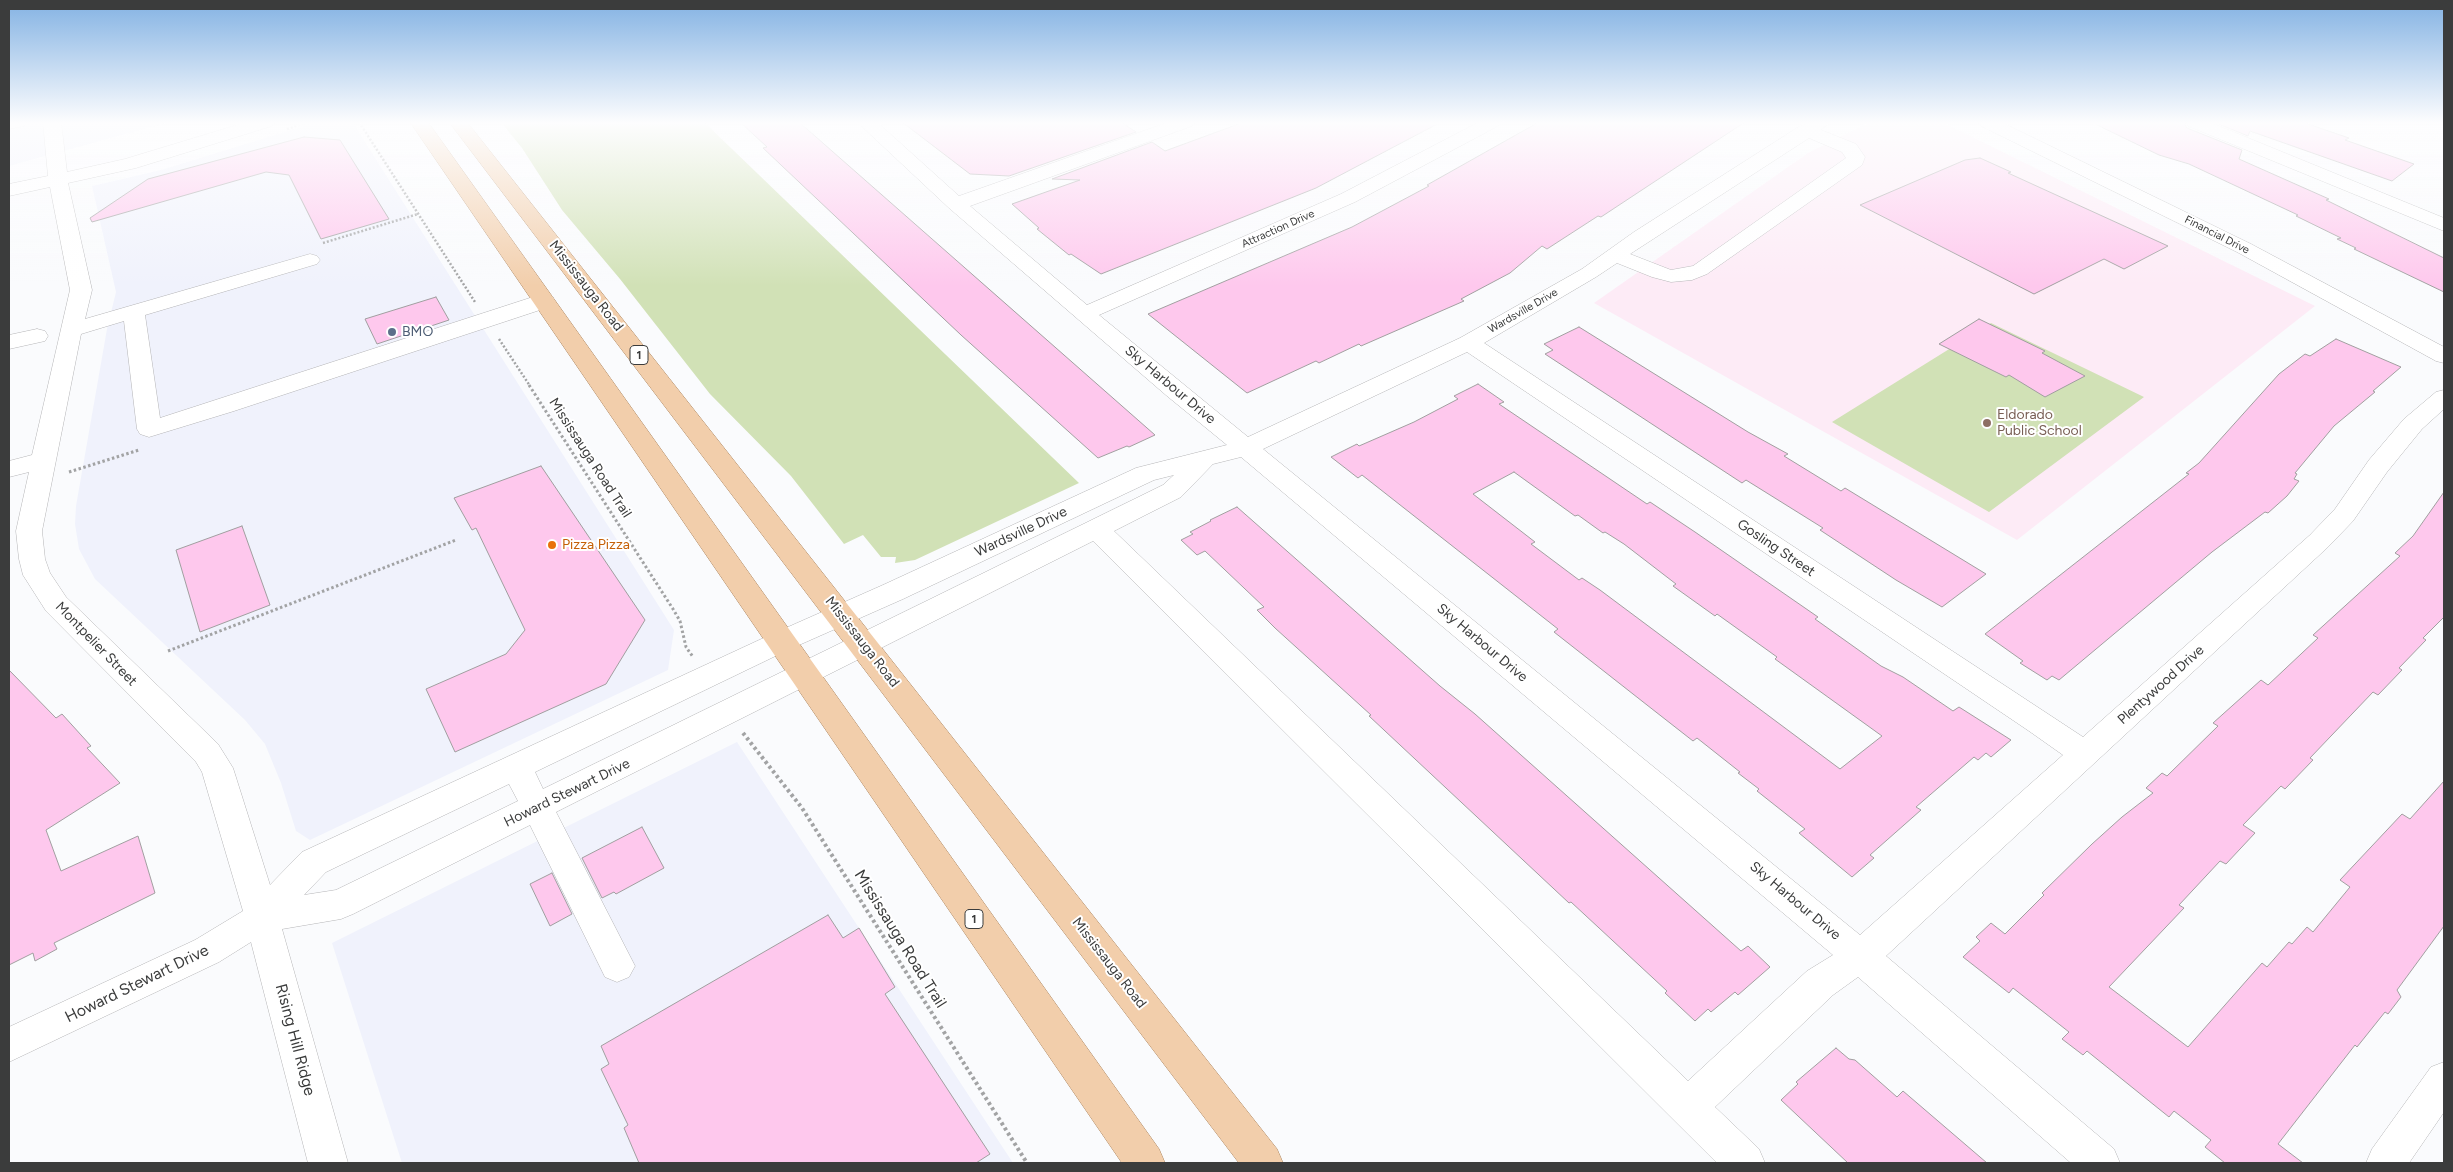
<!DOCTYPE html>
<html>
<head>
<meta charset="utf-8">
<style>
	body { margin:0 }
	#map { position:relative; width:2453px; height:1172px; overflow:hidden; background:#fafbfd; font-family:Figtree,sans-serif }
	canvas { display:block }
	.frame { position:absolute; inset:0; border:10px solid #3b3c3c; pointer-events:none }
</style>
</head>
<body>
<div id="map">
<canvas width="2453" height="1172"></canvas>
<div class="frame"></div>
</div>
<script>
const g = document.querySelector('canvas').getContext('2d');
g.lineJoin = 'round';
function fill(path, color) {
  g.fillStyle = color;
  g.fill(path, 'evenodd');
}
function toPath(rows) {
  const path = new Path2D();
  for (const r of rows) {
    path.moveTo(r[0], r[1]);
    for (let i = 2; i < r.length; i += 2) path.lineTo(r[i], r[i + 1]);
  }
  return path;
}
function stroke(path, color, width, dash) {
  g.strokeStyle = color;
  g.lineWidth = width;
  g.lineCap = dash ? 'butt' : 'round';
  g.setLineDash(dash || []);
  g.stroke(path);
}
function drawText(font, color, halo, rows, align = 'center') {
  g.font = font + ' Figtree,sans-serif';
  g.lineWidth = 4;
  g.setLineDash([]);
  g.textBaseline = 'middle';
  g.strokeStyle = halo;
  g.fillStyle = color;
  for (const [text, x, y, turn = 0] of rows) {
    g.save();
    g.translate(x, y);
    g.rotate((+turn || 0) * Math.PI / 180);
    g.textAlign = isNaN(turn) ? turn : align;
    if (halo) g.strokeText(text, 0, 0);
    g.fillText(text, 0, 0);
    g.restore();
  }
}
fill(toPath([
	[9,122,169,122,9,166],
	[317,122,353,123,674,630,668,670,310,840,296,831,281,783,265,744,245,720,95,579,79,549,75,524,76,506,107,329,116,292,92,186,161,170],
	[737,742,1013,1163,402,1163,332,943]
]), '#f0f2fc');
fill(toPath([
	[1870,122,1942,122,2315,306,2017,540,1594,303,1808,153]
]), '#fdebf6');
fill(toPath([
	[501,122,704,122,1079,483,915,560,895,563,896,557,881,557,863,535,844,544,791,476,710,394,620,279,562,210,522,148],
	[1991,323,2144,397,1989,512,1832,422]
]), '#d1e1b6');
const building = toPath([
	[740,122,799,122,1155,435,1129,447,1127,446,1098,458,961,335,763,148,767,147,740,122],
	[902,122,1121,122,1136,132,1009,176,970,174,902,122],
	[1244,122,1441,122,1316,188,1101,274,1071,254,1069,255,1037,229,1039,228,1012,204,1080,180,1052,179,1152,142,1165,151,1244,122],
	[1539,122,1745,122,1601,217,1598,216,1547,249,1542,246,1510,273,1461,299,1464,301,1361,346,1359,344,1319,363,1316,361,1247,393,1148,314,1352,227,1429,186,1427,185,1539,122],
	[2091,122,2183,122,2187,128,2242,150,2239,159,2329,199,2326,200,2444,258,2444,292,2354,249,2356,248,2337,239,2341,238,2296,216,2298,215,2189,164,2159,155,2091,122],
	[2214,122,2302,122,2349,138,2345,140,2414,164,2392,181,2250,131,2248,136,2214,122],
	[304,137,340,140,389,219,321,239,289,175,266,172,92,222,90,218,148,179,304,137],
	[1980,158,2011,172,2008,173,2168,246,2124,269,2104,259,2034,294,1860,205,1965,160,1980,158],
	[436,297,449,320,377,344,365,319,436,297],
	[1979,319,2045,351,2042,353,2085,376,2045,397,2009,375,2006,377,1939,344,1979,319],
	[1579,327,1748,432,1788,454,1784,456,1841,491,1845,488,1986,574,1942,607,1896,580,1820,530,1823,528,1746,480,1742,483,1545,354,1553,350,1544,344,1579,327],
	[2336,339,2401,367,2373,391,2375,392,2334,426,2295,473,2297,474,2294,479,2299,481,2287,496,2268,513,2265,512,2212,552,2059,680,2052,676,2047,680,2020,663,2023,661,1985,634,2189,474,2186,473,2199,463,2279,374,2305,354,2310,356,2336,339],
	[1478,384,1504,402,1499,404,1647,504,1650,502,1695,532,1818,617,1815,619,1881,666,1903,677,1953,711,1959,707,2011,740,1991,757,1986,753,1978,760,1974,757,1916,807,1921,810,1870,855,1874,858,1852,877,1799,833,1805,829,1757,791,1759,789,1738,773,1740,772,1697,738,1693,741,1647,705,1554,632,1558,629,1362,475,1358,478,1331,457,1357,444,1359,446,1414,422,1458,399,1454,396,1478,384],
	[1514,472,1575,516,1578,515,1603,533,1605,532,1624,544,1676,584,1673,586,1715,616,1717,614,1777,657,1775,659,1882,736,1840,769,1600,590,1582,578,1579,580,1531,544,1535,542,1473,494,1514,472],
	[541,466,645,620,606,684,455,752,426,689,506,654,525,630,476,528,472,530,454,498,541,466],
	[2444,492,2444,617,2423,638,2426,640,2399,668,2402,670,2378,695,2373,692,2310,758,2313,760,2285,789,2281,786,2243,825,2255,833,2226,864,2220,861,2179,905,2184,908,2109,987,2188,1047,2262,963,2267,967,2289,942,2292,944,2307,927,2313,932,2350,887,2340,880,2402,814,2410,819,2444,781,2444,926,2397,990,2401,997,2388,1014,2385,1012,2357,1047,2355,1045,2278,1144,2303,1163,2225,1163,2205,1147,2211,1140,2174,1111,2169,1117,2087,1051,2083,1055,2062,1039,2069,1032,2013,988,2009,993,1963,957,1980,941,1976,937,1991,923,2005,934,2044,895,2042,893,2092,844,2122,817,2153,793,2146,788,2162,773,2167,776,2218,726,2213,723,2261,680,2268,685,2318,638,2313,635,2400,556,2395,553,2413,536,2444,492],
	[1237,507,1440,686,1475,714,1741,951,1748,946,1770,967,1738,995,1735,992,1711,1012,1708,1009,1695,1021,1665,993,1667,991,1571,902,1569,903,1369,716,1371,715,1275,628,1257,610,1264,607,1205,551,1197,555,1181,540,1193,534,1190,532,1211,521,1210,520,1237,507],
	[242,526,270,605,200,632,176,550,242,526],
	[9,670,56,718,62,714,91,746,87,748,120,783,46,830,61,871,138,836,155,893,54,943,57,949,35,961,33,953,9,965,9,670],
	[642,827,664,868,616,894,614,892,602,898,582,858,642,827],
	[552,873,572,914,550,926,530,884,552,873],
	[828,915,843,938,859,928,895,987,885,994,990,1154,976,1163,639,1163,624,1128,628,1125,601,1069,609,1064,601,1046,828,915],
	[1836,1048,1849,1059,1855,1060,1897,1097,1903,1091,1987,1163,1848,1163,1781,1100,1798,1084,1796,1082,1836,1048]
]);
fill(building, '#fec8ed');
stroke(building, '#a19fa0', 1);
const minor = toPath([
	[9,122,27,122,24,126,9,129,9,122],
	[43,122,61,122,67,172,125,159,247,122,275,122,272,126,136,168,68,183,92,290,85,319,303,256,310,254,317,256,320,260,317,264,145,315,160,418,536,296,544,294,552,296,555,301,552,306,234,411,149,437,140,434,137,429,124,321,81,334,42,531,45,559,50,573,66,597,218,744,233,768,270,885,302,852,770,635,883,585,1136,468,1227,445,1167,396,949,208,857,122,877,122,959,196,1169,122,1195,122,1192,126,970,206,1087,305,1341,194,1479,122,1501,122,1498,126,1355,202,1099,315,1248,437,1460,338,1582,269,1634,232,1800,126,1809,122,1830,122,1821,130,1856,144,1865,157,1862,165,1707,274,1692,280,1671,282,1652,277,1617,263,1596,277,1484,343,2083,737,2310,535,2335,509,2369,460,2404,419,2436,392,2444,390,2444,409,2422,429,2387,472,2353,521,2328,547,1886,956,2114,1149,2120,1163,2071,1163,1858,977,1833,995,1715,1107,1759,1149,1765,1163,1717,1163,1093,541,556,812,635,966,629,977,617,982,605,977,530,825,353,914,341,919,282,929,348,1163,308,1163,251,942,219,962,9,1062,9,1027,195,940,243,911,202,772,196,762,46,611,23,575,19,559,16,531,29,472,9,477,9,461,32,455,70,290,50,187,9,196,9,184,48,176,43,122],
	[1809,138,1842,152,1846,158,1693,266,1671,270,1630,254,1809,138],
	[1467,352,2029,731,2063,755,1860,935,1263,449,1467,352],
	[1241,457,1833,955,1807,971,1688,1081,1114,531,1181,497,1213,464,1241,457],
	[1174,475,1163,485,543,789,535,772,790,649,903,599,1154,480,1174,475],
	[509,784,518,801,336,890,304,895,326,872,509,784],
	[1978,122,2001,122,2251,244,2444,347,2444,363,2436,361,2237,252,1981,126,1978,122],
	[2185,122,2209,122,2444,218,2444,231,2188,126,2185,122],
	[37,329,45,331,48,336,45,341,9,349,9,335,37,329],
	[2444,1062,2444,1112,2409,1163,2366,1163,2372,1149,2431,1067,2444,1062]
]);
const major = toPath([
	[410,122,428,122,1159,1149,1165,1163,1122,1163,410,122],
	[449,122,467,122,1277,1149,1283,1163,1239,1163,449,122]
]);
stroke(minor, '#b5b5b7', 1);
stroke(major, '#ac8660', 1);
stroke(toPath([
	[359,122,475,302],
	[287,129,310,122],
	[323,243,418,214],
	[499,339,530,386]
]), '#a2a3a4', 2.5, [2, 2]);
stroke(toPath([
	[529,385,673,609,680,621,686,647,693,657],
	[69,472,139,450],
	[168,651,456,540]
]), '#a2a3a4', 3, [2.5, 2.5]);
stroke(toPath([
	[743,733,802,808,1027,1163]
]), '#a2a3a4', 4, [3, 3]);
fill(minor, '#fff');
fill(major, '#f2ceab');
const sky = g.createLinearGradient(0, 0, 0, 286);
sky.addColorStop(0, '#83b2e3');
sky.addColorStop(0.43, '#fdfdfe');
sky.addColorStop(1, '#fdfdfe00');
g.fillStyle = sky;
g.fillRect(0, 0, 2453, 286);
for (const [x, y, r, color] of [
	[392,332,5,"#5c6f8a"],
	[1987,423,5,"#8d6e63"],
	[552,545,5,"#e8710a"]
]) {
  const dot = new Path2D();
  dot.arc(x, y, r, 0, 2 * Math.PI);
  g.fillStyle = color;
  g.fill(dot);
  stroke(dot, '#fff', 2);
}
drawText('11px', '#3b3c3c', '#fff', [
	["Attraction Drive",1278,229,-24],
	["Financial Drive",2217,235,27],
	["Wardsville Drive",1523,311,-30]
]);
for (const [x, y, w] of [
	[639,355,18],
	[974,919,18]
]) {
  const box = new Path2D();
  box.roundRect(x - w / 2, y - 9.5, w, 19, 4);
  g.fillStyle = '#fff';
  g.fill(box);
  stroke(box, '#3b3c3c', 1);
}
drawText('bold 12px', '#3b3c3c', null, [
	["1",639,355],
	["1",974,919]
]);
drawText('14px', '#3b3c3c', '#fff', [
	["Mississauga Road",586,286,52],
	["Sky Harbour Drive",1170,385,40],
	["Mississauga Road Trail",590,458,57],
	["Wardsville Drive",1021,532,-25],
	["Gosling Street",1776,548,34],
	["Mississauga Road",862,642,52],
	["Sky Harbour Drive",1482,643,40],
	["Montpelier Street",96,644,46],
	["Plentywood Drive",2161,685,-42],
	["Howard Stewart Drive",567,793,-26],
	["Sky Harbour Drive",1795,901,40],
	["Mississauga Road",1109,963,52]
]);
drawText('14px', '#4e5e75', '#fff', [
	["BMO",402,332]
], 'left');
drawText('14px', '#785e54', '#fff', [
	["Eldorado",1997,415],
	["Public School",1997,431]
], 'left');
drawText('14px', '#c56008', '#fff', [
	["Pizza Pizza",562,545]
], 'left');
drawText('16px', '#3b3c3c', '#fff', [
	["Mississauga Road Trail",900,939,58],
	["Howard Stewart Drive",137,984,-26],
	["Rising Hill Ridge",295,1040,75]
]);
</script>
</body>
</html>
